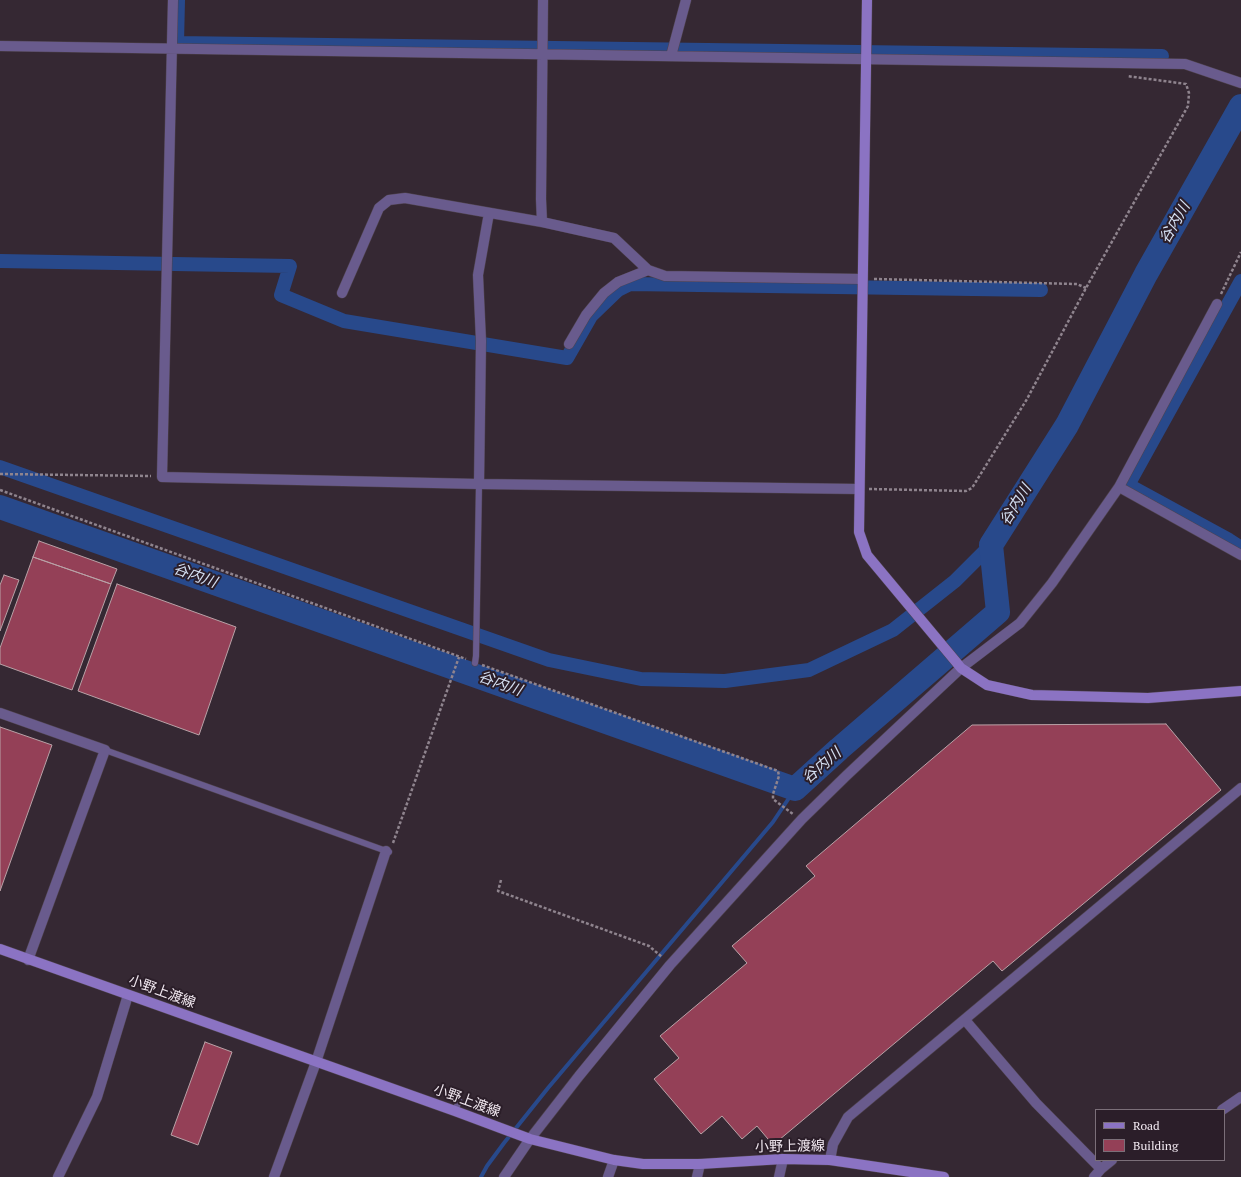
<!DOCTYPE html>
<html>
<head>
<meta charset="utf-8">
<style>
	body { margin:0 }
	#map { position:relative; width:1241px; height:1177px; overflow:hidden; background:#352833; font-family:"PT Serif",serif }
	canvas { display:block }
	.legend { position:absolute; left:1095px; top:1109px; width:130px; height:52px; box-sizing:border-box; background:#2b1e29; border:1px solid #7b6f79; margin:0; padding:5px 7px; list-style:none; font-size:12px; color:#f2e9f1 }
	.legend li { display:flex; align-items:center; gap:8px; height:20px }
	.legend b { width:20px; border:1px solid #7b6f79 }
</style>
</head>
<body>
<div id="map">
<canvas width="1241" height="1177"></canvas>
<ul class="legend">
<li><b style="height:5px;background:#8b73c3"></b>Road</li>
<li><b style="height:11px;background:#944057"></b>Building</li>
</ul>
</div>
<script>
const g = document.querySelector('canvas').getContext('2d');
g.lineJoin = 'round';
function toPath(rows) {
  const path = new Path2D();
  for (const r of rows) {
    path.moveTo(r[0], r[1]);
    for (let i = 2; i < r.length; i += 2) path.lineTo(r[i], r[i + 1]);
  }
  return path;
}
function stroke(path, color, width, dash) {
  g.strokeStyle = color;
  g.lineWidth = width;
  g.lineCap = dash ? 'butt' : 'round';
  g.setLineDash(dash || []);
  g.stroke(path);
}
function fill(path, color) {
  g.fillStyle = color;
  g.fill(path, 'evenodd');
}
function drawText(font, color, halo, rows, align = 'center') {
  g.font = font + ' "PT Serif","Noto Sans JP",serif';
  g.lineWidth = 4;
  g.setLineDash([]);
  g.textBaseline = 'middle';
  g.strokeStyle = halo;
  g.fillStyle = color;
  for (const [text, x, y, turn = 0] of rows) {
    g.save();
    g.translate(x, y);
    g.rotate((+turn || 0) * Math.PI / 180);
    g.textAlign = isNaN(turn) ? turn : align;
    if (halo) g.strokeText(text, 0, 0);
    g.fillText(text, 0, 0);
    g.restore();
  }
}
stroke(toPath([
	[481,1177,487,1166,504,1143,548,1088,773,822,795,789]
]), '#28498b', 4);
stroke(toPath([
	[178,0,177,43,1162,56],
	[0,261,290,266,281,295,344,321,567,358,591,316,618,290,630,284,1041,290],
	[1241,281,1128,485,1229,540,1241,548],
	[0,467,549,660,641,679,725,681,809,670,893,630,955,581,991,545]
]), '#28498b', 14);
stroke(toPath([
	[0,507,795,789,839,749,998,612,991,545,1067,425,1146,274,1241,106]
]), '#28498b', 24);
const building = toPath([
	[39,541,117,569,111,584,33,557,39,541],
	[33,557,111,584,72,690,0,664,0,648,33,557],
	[4,575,19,580,0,631,0,585,4,575],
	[117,584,236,627,199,735,78,691,117,584],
	[1166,724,1221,790,1002,971,993,961,773,1145,757,1126,742,1139,722,1116,701,1134,654,1079,679,1058,660,1036,747,963,732,946,815,876,806,866,972,725,1166,724],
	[0,727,52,745,0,891,0,727],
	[205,1042,232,1052,198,1145,171,1135,205,1042]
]);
fill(building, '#944057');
stroke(building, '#b9a2a7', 1);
const lane = toPath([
	[475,663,476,656,479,484],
	[105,750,389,852],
	[455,1111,459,1101]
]);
const street = toPath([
	[173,0,162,477,479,484,859,489],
	[0,46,1185,64,1241,83],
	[671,56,686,0],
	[542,222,541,199,543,0],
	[342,293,379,208,389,200,405,198,542,222,614,238,648,270,665,276,862,279],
	[569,344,586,315,604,293,618,282,648,270],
	[479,484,481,341,478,275,489,213],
	[1119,487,1241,555],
	[0,713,105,750,28,960],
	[965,1020,1036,1103,1101,1169],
	[1222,1110,1241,1097],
	[830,1160,833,1144,848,1117,1241,788],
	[58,1177,97,1097,128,995],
	[274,1177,316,1062,386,851],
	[504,1177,530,1139,579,1076,670,965,802,819,847,775,961,668,1020,623,1052,583,1119,487,1217,304],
	[608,1177,614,1160],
	[697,1177,700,1164],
	[779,1177,783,1159],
	[1094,1177,1101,1169,1112,1160]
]);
const secondary = toPath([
	[867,0,859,532,867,555,957,663,961,668,987,685,1032,695,1148,698,1241,691],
	[0,949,455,1111,530,1139,614,1160,643,1164,700,1164,783,1159,830,1160,944,1177]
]);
stroke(lane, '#4f434e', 7);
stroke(street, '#4f434e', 11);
stroke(secondary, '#4f434e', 11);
stroke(toPath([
	[874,279,1077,284,1086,288],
	[1221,294,1241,252],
	[0,474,151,476],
	[869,489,966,491,972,488,1027,399,1086,288,1188,106,1189,93,1186,84,1127,76],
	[0,490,466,659],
	[482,665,778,771,779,776,773,794,773,799,793,814],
	[393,843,459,657],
	[501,880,498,891,649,946,662,957]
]), '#8f848e', 2.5, [3, 2]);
stroke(lane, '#695b8d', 6);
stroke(street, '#695b8d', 10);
stroke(secondary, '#8b73c3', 10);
drawText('14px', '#f2e9f1', '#2b1e29', [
	["小野上渡線",162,992,20],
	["小野上渡線",467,1101,20],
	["小野上渡線",790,1147,-1]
]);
drawText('italic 15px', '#d5e0f3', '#2b1e29', [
	["谷内川",1175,223,-60],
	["谷内川",1016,505,-58],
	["谷内川",195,576,20],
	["谷内川",500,684,20],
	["谷内川",822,766,-41]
]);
</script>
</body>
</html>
